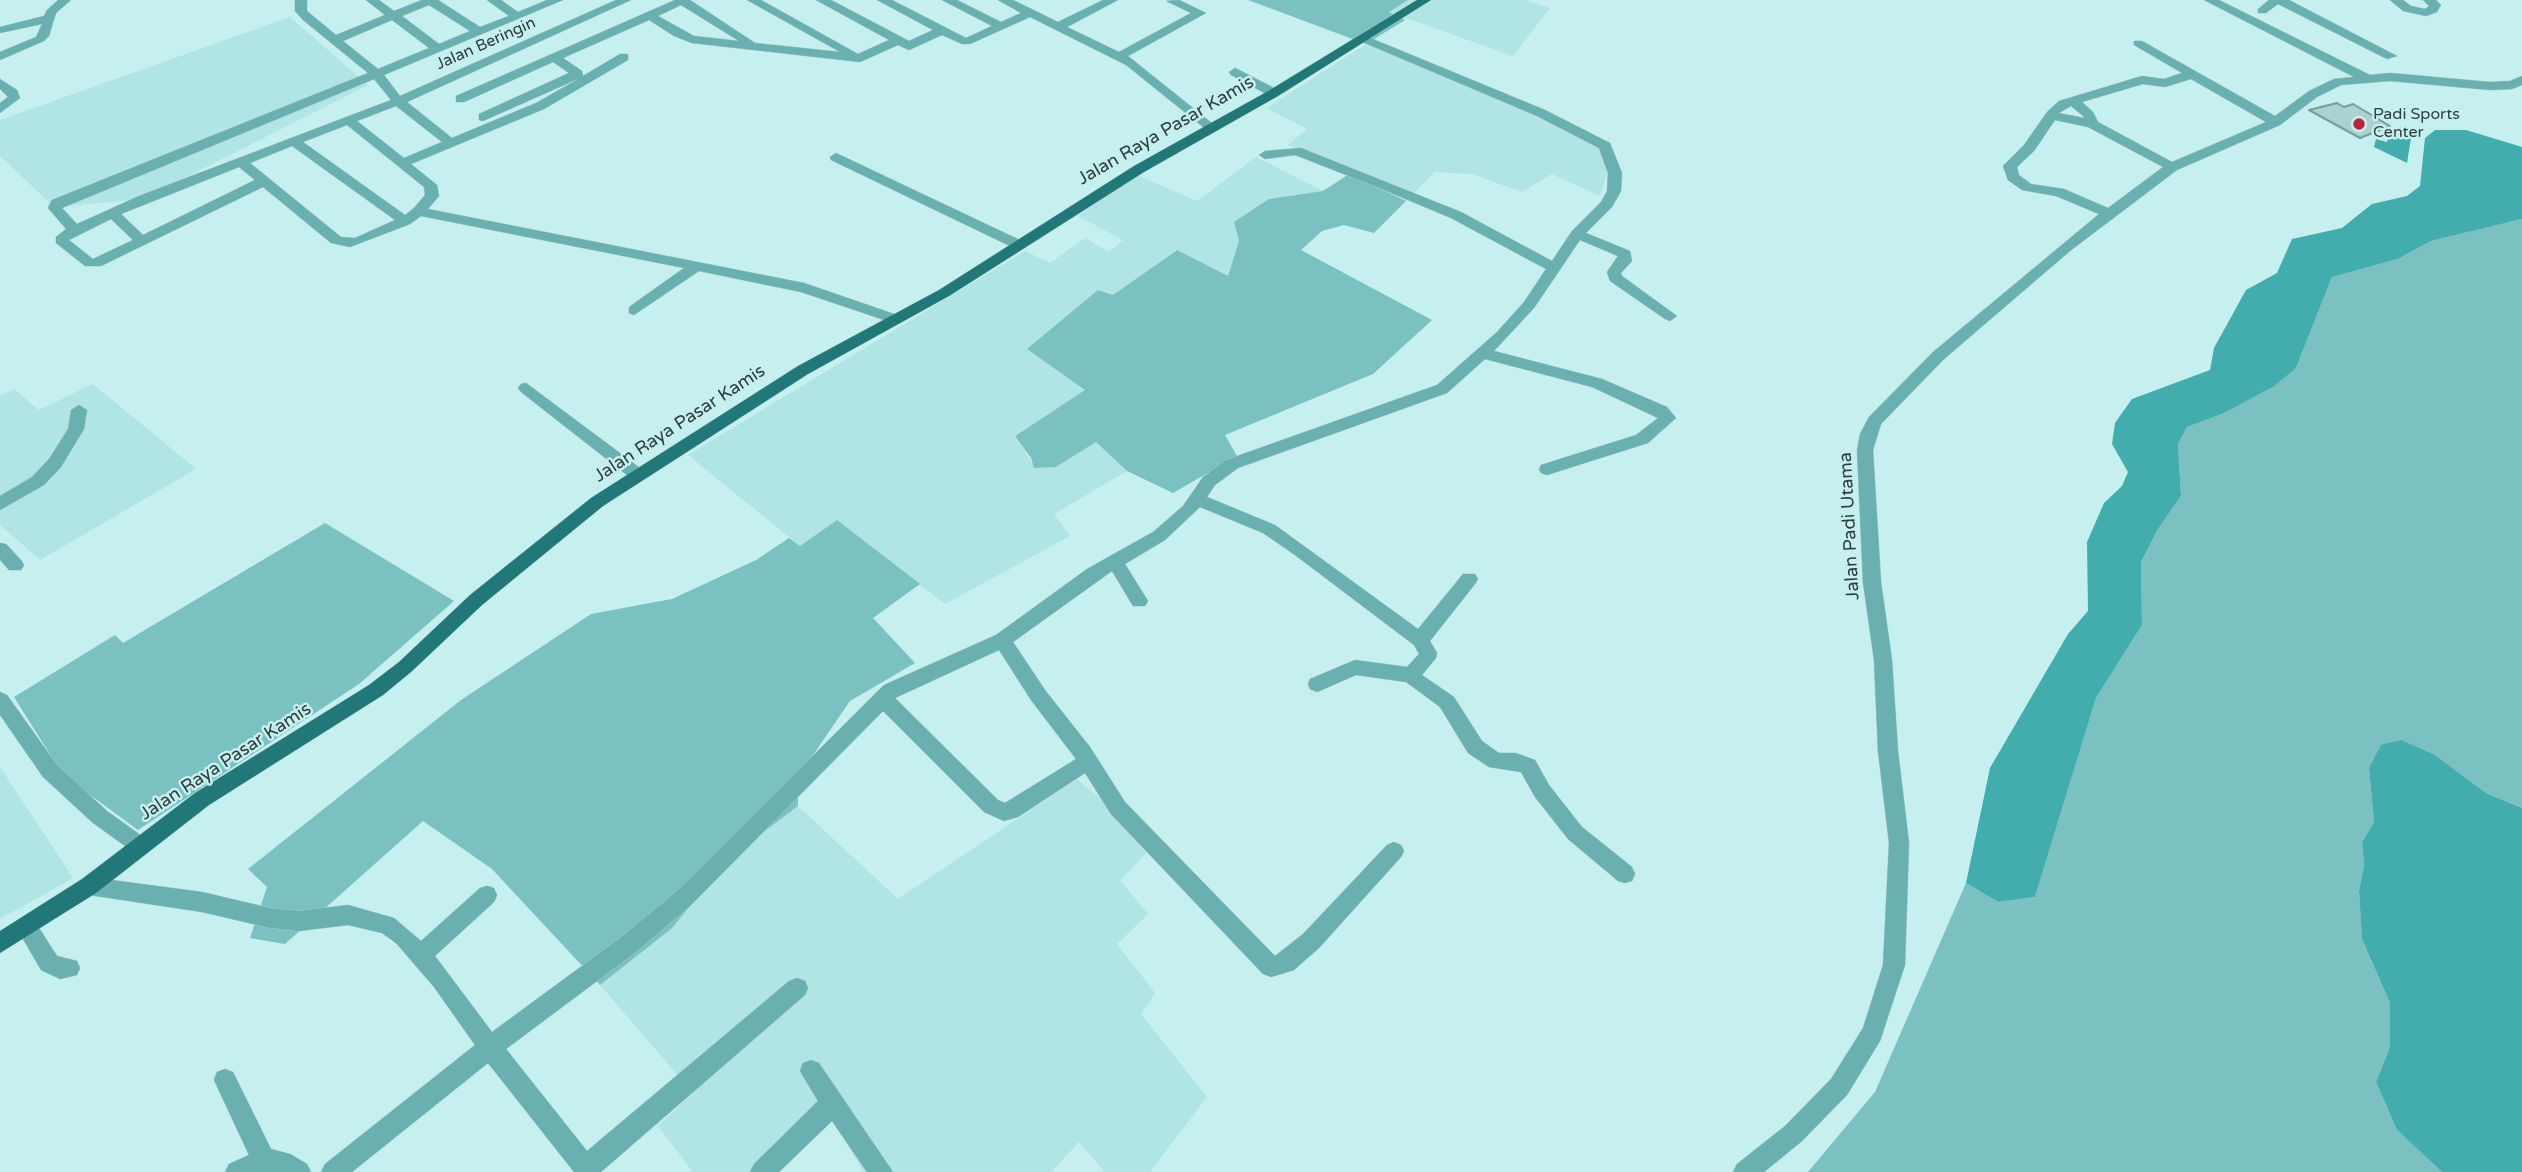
<!DOCTYPE html>
<html>
<head>
<meta charset="utf-8">
<style>
	body { margin:0 }
	canvas { display:block; background:#c6efef }
</style>
</head>
<body>
<canvas width="2522" height="1172"></canvas>
<script>
const g = document.querySelector('canvas').getContext('2d');
g.lineJoin = 'round';
function fill(path, color) {
  g.fillStyle = color;
  g.fill(path, 'evenodd');
}
function toPath(rows) {
  const path = new Path2D();
  for (const r of rows) {
    path.moveTo(r[0], r[1]);
    for (let i = 2; i < r.length; i += 2) path.lineTo(r[i], r[i + 1]);
  }
  return path;
}
function stroke(path, color, width, dash) {
  g.strokeStyle = color;
  g.lineWidth = width;
  g.lineCap = dash ? 'butt' : 'round';
  g.setLineDash(dash || []);
  g.stroke(path);
}
function drawText(font, color, halo, rows, align = 'center') {
  g.font = font + ' "Varela Round",sans-serif';
  g.lineWidth = 5;
  g.setLineDash([]);
  g.textBaseline = 'middle';
  g.strokeStyle = halo;
  g.fillStyle = color;
  for (const [text, x, y, turn = 0] of rows) {
    g.save();
    g.translate(x, y);
    g.rotate((+turn || 0) * Math.PI / 180);
    g.textAlign = isNaN(turn) ? turn : align;
    if (halo) g.strokeText(text, 0, 0);
    g.fillText(text, 0, 0);
    g.restore();
  }
}
fill(toPath([
	[1408,0,1524,0,1550,8,1513,56,1389,12],
	[290,17,368,85,143,199,54,207,0,156,0,120],
	[1366,44,1504,98,1614,151,1600,196,1552,174,1522,192,1472,174,1435,172,1406,201,1288,145,1307,129,1267,108],
	[1256,157,1323,191,1269,199,1239,241,1228,276,1176,250,1113,295,1028,349,1086,390,1015,435,1034,467,1056,467,1096,442,1127,471,1054,514,1070,536,945,604,837,520,800,546,688,455,1025,251,1050,263,1085,238,1109,252,1123,240,1078,216,1136,175,1197,201],
	[93,384,196,469,40,560,0,525,0,396,14,389,39,410],
	[0,767,73,878,0,919],
	[1077,779,1155,844,1120,880,1148,914,1117,944,1155,993,1141,1014,1207,1097,1150,1172,1105,1172,1079,1142,1051,1172,864,1172,828,1114,769,1172,693,1172,658,1126,693,1093,600,985,671,929,734,854,798,806,898,899]
]), '#b1e4e4');
fill(toPath([
	[1248,0,1408,0,1389,12,1405,20,1366,44],
	[1349,174,1406,201,1374,233,1344,225,1322,231,1301,250,1432,320,1373,374,1225,435,1237,456,1173,493,1127,471,1096,442,1056,467,1034,468,1031,458,1015,436,1085,390,1027,349,1098,290,1113,295,1177,250,1228,276,1239,241,1234,222,1269,199,1323,191],
	[2522,219,2522,808,2486,793,2435,755,2369,767,2374,822,2362,842,2364,865,2359,891,2362,939,2390,1003,2390,1047,2376,1082,2397,1130,2442,1172,1808,1172,1875,1092,1966,883,1998,902,2035,897,2096,698,2142,625,2141,562,2158,529,2181,496,2178,444,2187,427,2222,414,2296,368,2332,277,2398,259,2431,241],
	[837,520,920,584,873,618,915,663,850,701,798,777,798,806,734,854,671,929,600,985,492,869,423,821,285,944,250,938,267,887,248,869,461,700,591,614,672,599,756,560,789,538,800,546],
	[325,523,454,601,359,684,138,830,63,775,14,697,115,635,123,643]
]), '#7bc1c1');
fill(toPath([
	[2435,130,2466,130,2522,147,2522,219,2431,241,2398,259,2332,277,2296,368,2274,386,2222,414,2187,427,2178,444,2181,496,2158,529,2141,562,2142,625,2096,698,2035,897,1998,902,1966,883,1990,768,2068,634,2088,611,2087,542,2104,503,2122,486,2128,472,2112,444,2115,423,2132,399,2210,370,2214,348,2246,290,2277,273,2292,239,2342,228,2372,204,2407,196,2420,186,2425,138],
	[2389,133,2411,138,2407,163,2374,147,2376,139,2387,142],
	[2401,740,2435,755,2486,793,2522,808,2522,1172,2442,1172,2397,1130,2376,1082,2390,1047,2390,1003,2362,939,2359,891,2364,865,2362,842,2374,822,2369,768,2381,745]
]), '#43acad');
const building = toPath([
	[2337,103,2344,107,2353,104,2390,126,2360,138,2309,110,2337,103]
]);
fill(building, '#a9d2d1');
stroke(building, '#779d9d', 2);
const minor = toPath([
	[58,0,71,0,56,13,49,36,44,41,0,60,0,52,36,37,42,24,0,33,0,27,44,16,47,10,58,0],
	[295,0,307,0,307,11,336,35,385,15,366,0,379,0,394,11,422,0,438,0,480,27,509,16,487,0,501,0,518,12,547,0,563,0,384,75,400,96,616,0,631,0,407,102,452,138,536,103,580,78,483,121,479,120,479,114,569,73,553,62,464,102,456,102,456,96,675,0,690,0,755,43,840,52,747,0,761,0,858,54,889,40,816,0,831,0,909,41,933,30,877,0,892,0,966,38,992,26,942,0,957,0,1001,22,1021,13,998,0,1013,0,1058,22,1103,0,1118,0,1067,27,1119,52,1191,13,1166,1,1179,0,1206,13,1128,56,1218,128,1208,131,1126,65,1030,17,970,44,962,44,942,35,909,50,898,45,860,62,692,43,674,36,649,20,563,58,582,71,583,76,620,54,628,54,628,60,544,109,411,164,437,185,439,196,428,209,804,283,900,316,900,322,890,322,801,292,699,271,634,315,629,313,629,307,684,268,421,216,410,224,350,247,331,243,263,187,101,266,85,266,56,243,56,237,66,229,48,208,52,200,368,73,303,20,295,11,295,0],
	[429,5,470,31,439,44,402,16,429,5],
	[681,5,739,41,694,36,658,16,681,5],
	[392,20,429,48,378,69,343,41,392,20],
	[374,79,391,100,139,196,77,224,62,208,374,79],
	[396,106,442,142,404,158,357,121,396,106],
	[347,125,424,187,425,195,414,208,405,215,303,142,347,125],
	[292,146,395,220,355,238,341,237,250,163,292,146],
	[239,167,255,180,143,235,121,214,239,167],
	[111,219,133,240,93,259,69,240,111,219],
	[2204,0,2219,0,2370,75,2390,73,2490,82,2510,81,2522,76,2522,85,2512,89,2490,90,2390,81,2341,85,2317,97,2280,125,2177,170,2070,251,1943,360,1881,424,1873,450,1881,582,1892,660,1898,751,1909,843,1905,965,1880,1041,1847,1095,1801,1142,1764,1172,1733,1172,1737,1164,1785,1126,1831,1079,1863,1028,1883,965,1889,843,1878,751,1874,660,1863,582,1857,450,1860,434,1869,417,1933,352,2099,214,2056,196,2022,190,2008,180,2003,166,2024,145,2047,112,2059,101,2142,76,2164,79,2182,73,2134,45,2134,41,2142,41,2275,116,2309,91,2334,79,2354,77,2204,0],
	[2191,79,2266,122,2172,162,2098,122,2093,112,2082,102,2143,84,2165,87,2191,79],
	[2071,106,2083,116,2084,118,2059,113,2071,106],
	[2055,120,2088,127,2163,167,2108,208,2064,189,2031,184,2019,175,2017,167,2034,151,2055,120],
	[2269,0,2289,0,2397,56,2387,59,2278,4,2266,13,2258,13,2258,9,2269,0],
	[2390,0,2403,0,2411,6,2425,9,2429,6,2423,0,2436,0,2441,5,2437,12,2426,16,2403,11,2390,0],
	[1360,37,1368,37,1545,110,1610,143,1622,173,1621,191,1612,207,1586,233,1630,251,1632,261,1621,273,1622,276,1677,316,1670,321,1665,319,1610,281,1607,272,1618,256,1580,240,1534,308,1494,351,1602,379,1667,407,1676,418,1648,443,1547,475,1541,473,1539,469,1541,465,1636,435,1658,418,1592,387,1485,359,1447,393,1238,468,1215,485,1207,497,1275,525,1418,629,1463,574,1475,574,1478,579,1475,584,1430,641,1437,653,1436,658,1422,675,1454,697,1482,741,1499,753,1516,753,1535,760,1549,785,1582,827,1632,867,1635,874,1632,881,1625,883,1618,881,1568,839,1535,797,1521,772,1489,767,1468,753,1440,707,1406,682,1356,675,1317,692,1310,689,1308,684,1310,679,1355,660,1407,667,1419,654,1414,645,1295,555,1263,533,1200,507,1165,540,1125,564,1148,601,1145,606,1133,606,1112,571,1013,642,1045,690,1090,747,1125,802,1275,956,1303,934,1387,845,1394,842,1401,845,1404,851,1401,857,1319,948,1294,970,1271,977,1263,974,1111,814,1085,773,1018,817,1004,821,984,812,883,711,690,906,636,952,506,1049,587,1151,789,981,797,978,805,981,808,988,805,995,601,1172,574,1172,488,1063,352,1172,321,1172,325,1164,475,1045,434,987,396,943,382,933,348,925,299,931,270,928,202,912,89,895,82,893,79,886,82,879,89,877,202,892,270,908,299,911,348,905,394,918,421,941,480,888,487,886,494,888,497,895,494,902,435,956,492,1032,620,938,676,892,884,685,996,635,1087,569,1153,532,1183,506,1203,477,1226,460,1437,385,1497,332,1524,302,1546,269,1451,218,1377,187,1295,155,1265,159,1259,155,1265,151,1301,148,1461,212,1552,261,1572,231,1601,202,1607,191,1608,173,1599,148,1537,116,1360,41,1360,37],
	[999,650,1031,700,1076,759,1005,803,998,800,895,698,999,650],
	[1235,68,1278,90,1280,93,1270,96,1231,75,1229,72,1235,68],
	[0,79,17,90,20,98,0,113,0,103,8,97,0,89,0,79],
	[836,153,1024,242,1026,245,1024,248,1014,248,831,160,830,157,836,153],
	[526,383,644,471,646,475,644,479,632,479,521,392,518,388,521,384,526,383],
	[79,405,87,410,84,429,61,467,44,485,0,510,0,496,32,477,49,459,68,429,71,410,79,405],
	[0,543,6,544,21,560,24,565,21,570,9,570,0,560,0,543],
	[0,692,7,695,57,765,107,811,146,839,149,845,146,851,139,854,132,851,93,823,43,777,0,715,0,692],
	[27,917,34,920,57,956,77,961,80,968,77,975,60,979,41,970,16,927,20,920,27,917],
	[811,1060,819,1063,893,1172,867,1172,832,1121,779,1172,750,1172,754,1164,818,1101,800,1071,803,1063,811,1060],
	[225,1069,233,1072,271,1149,290,1154,307,1164,311,1172,225,1172,229,1164,249,1155,214,1080,217,1072,225,1069]
]);
const major = toPath([
	[1417,0,1431,0,1278,96,1144,172,949,296,808,374,603,506,482,605,411,672,383,695,209,805,96,893,0,953,0,931,82,879,195,793,369,685,399,662,470,595,591,498,798,366,939,290,1134,166,1270,90,1417,0]
]);
stroke(minor, '#a8cccc', 1);
stroke(major, '#a8cccc', 1);
fill(minor, '#6bb0b0');
fill(major, '#227879');
for (const [x, y, r, color] of [
	[2359,124,7,"#b62541"]
]) {
  const dot = new Path2D();
  dot.arc(x, y, r, 0, 2 * Math.PI);
  g.fillStyle = color;
  g.fill(dot);
  stroke(dot, '#c6efef', 2.5);
}
drawText('16px', '#2e3e3e', '#c6efef', [
	["Jalan Beringin",486,44,-24]
]);
drawText('16px', '#2e3e3e', '#c6efef', [
	["Padi Sports",2373,115],
	["Center",2373,133]
], 'left');
drawText('18px', '#2e3e3e', '#c6efef', [
	["Jalan Raya Pasar Kamis",1166,131,-30],
	["Jalan Raya Pasar Kamis",680,424,-33],
	["Jalan Padi Utama",1850,526,-93],
	["Jalan Raya Pasar Kamis",226,762,-33]
]);
</script>
</body>
</html>
